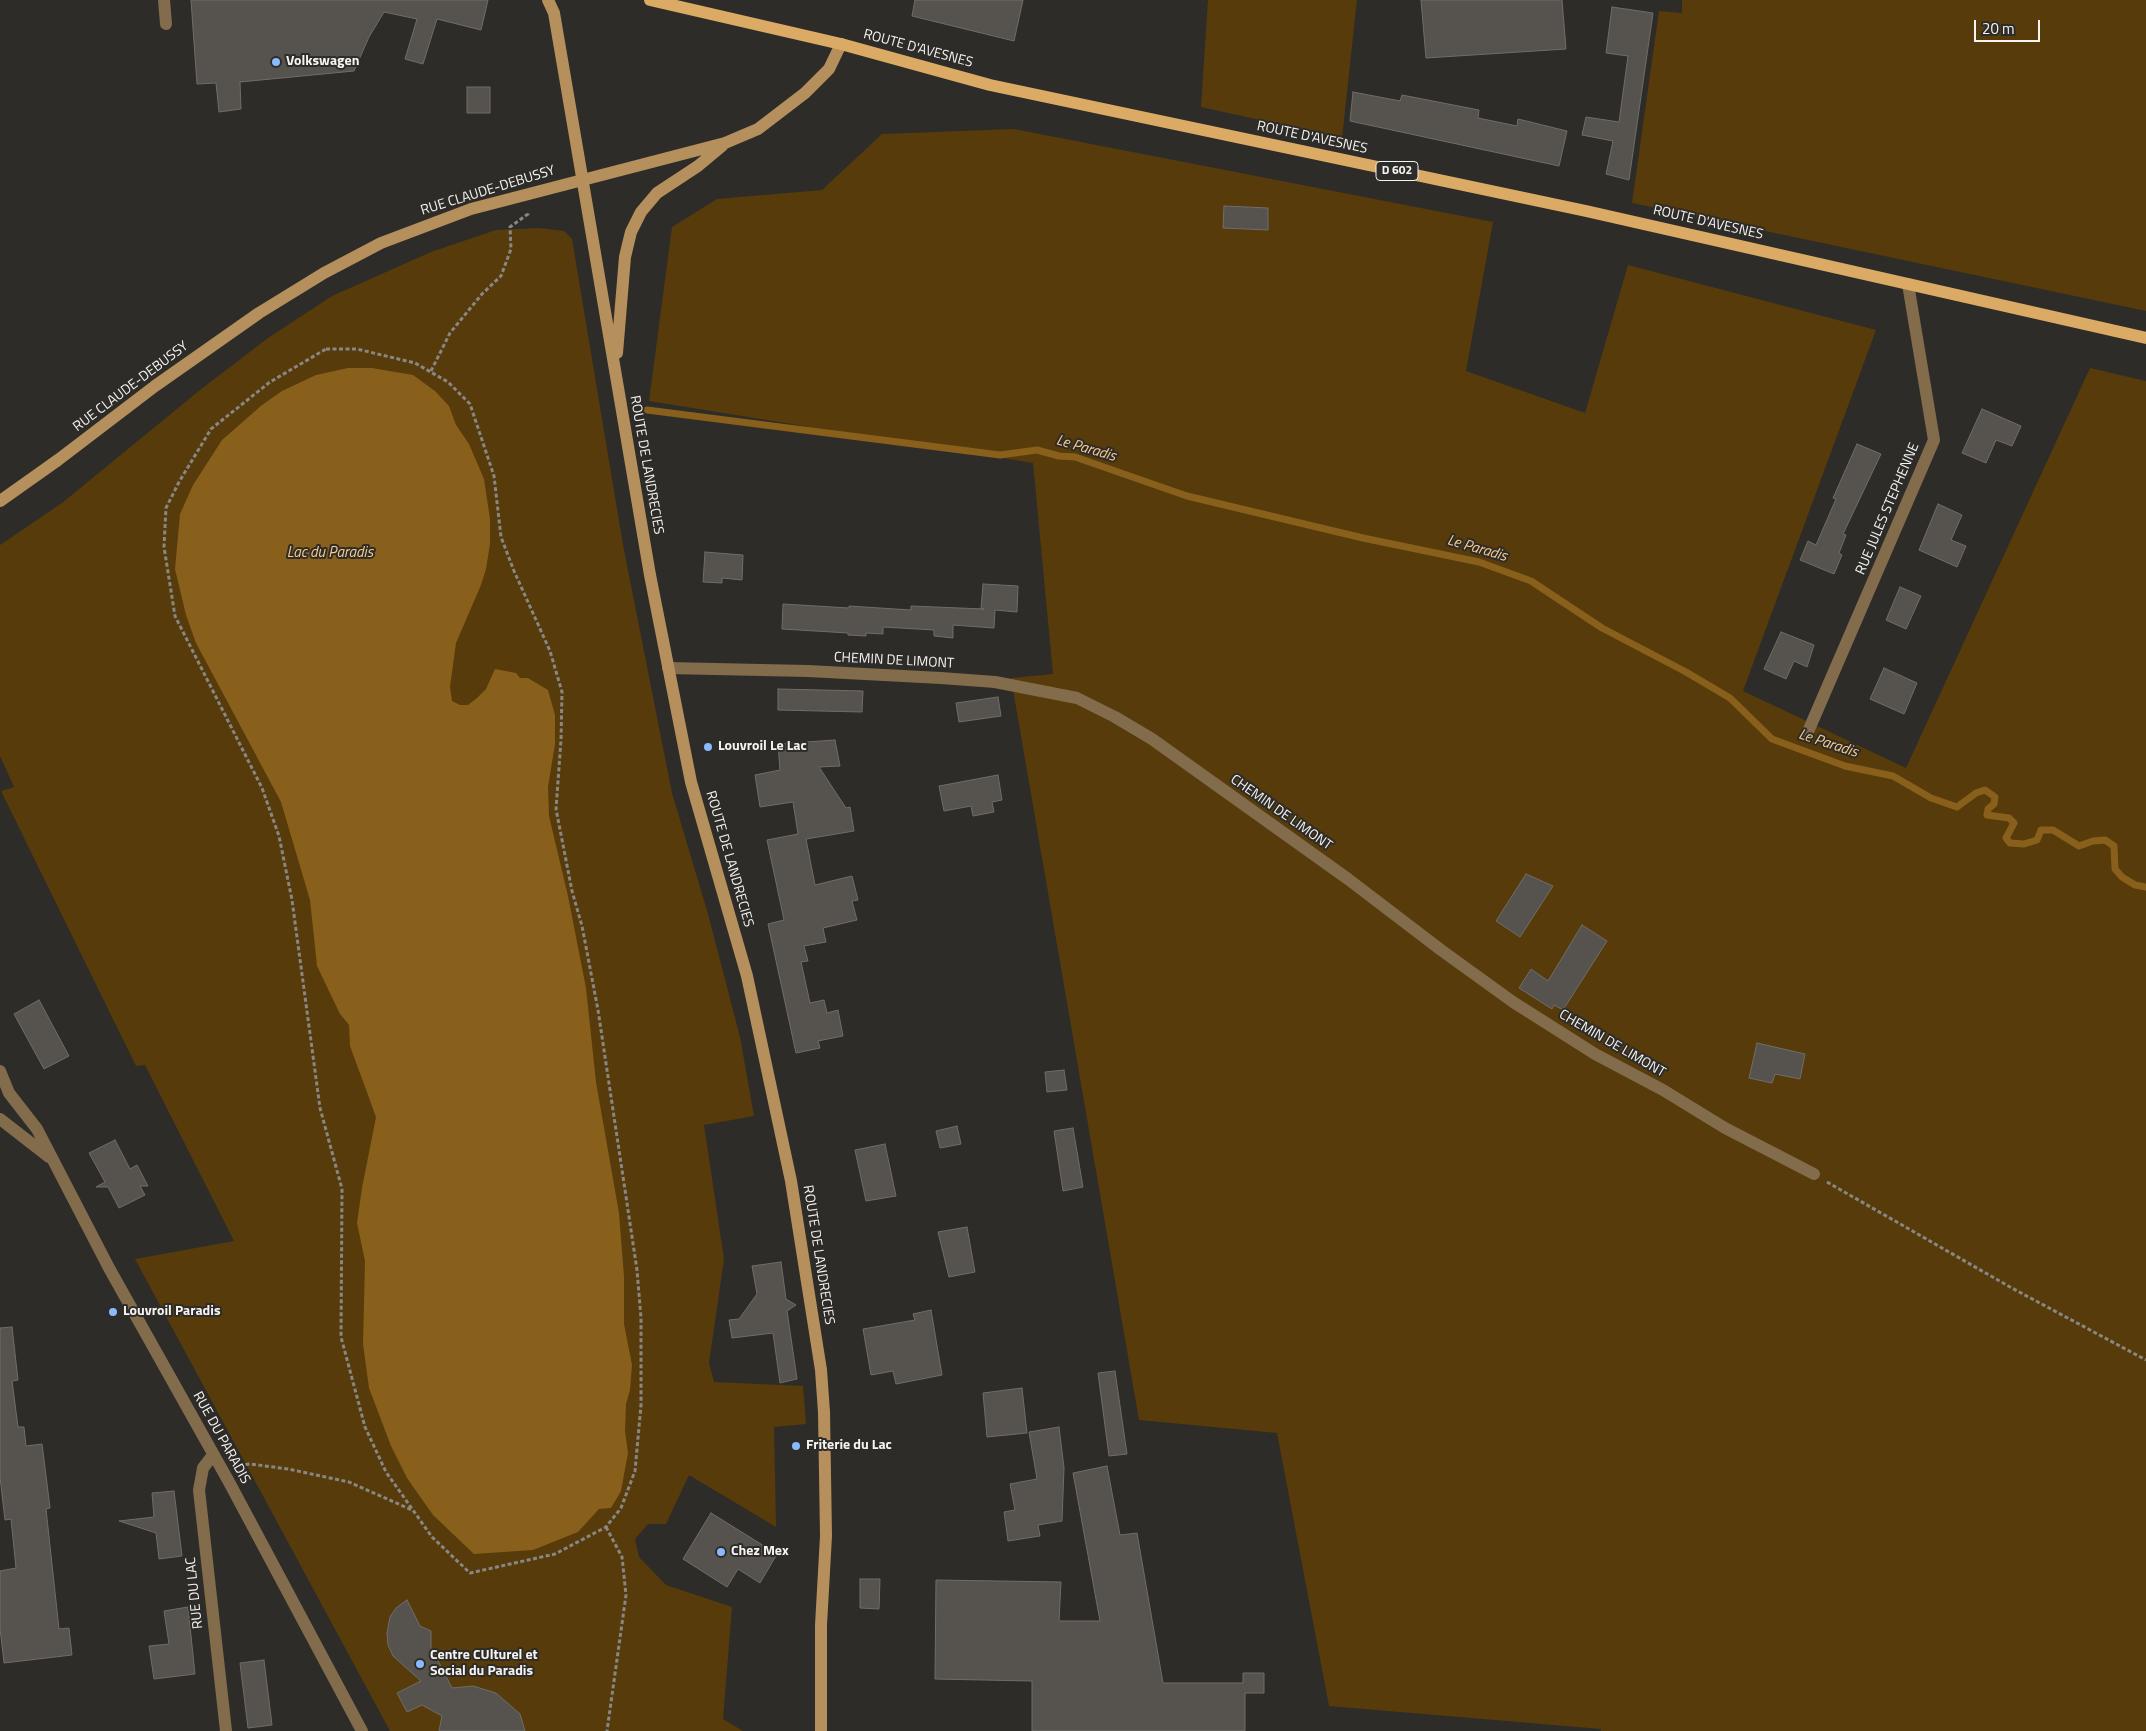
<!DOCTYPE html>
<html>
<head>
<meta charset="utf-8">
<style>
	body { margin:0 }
	#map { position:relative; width:2146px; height:1731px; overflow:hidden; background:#2e2c28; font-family:"Titillium Web",sans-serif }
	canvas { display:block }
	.scale { position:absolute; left:1974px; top:20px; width:66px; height:22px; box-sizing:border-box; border:2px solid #f5f4f1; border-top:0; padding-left:6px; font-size:15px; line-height:18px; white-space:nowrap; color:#f5f4f1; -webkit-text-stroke:4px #2e2c28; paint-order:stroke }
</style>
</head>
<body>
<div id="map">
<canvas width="2146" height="1731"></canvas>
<div class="scale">20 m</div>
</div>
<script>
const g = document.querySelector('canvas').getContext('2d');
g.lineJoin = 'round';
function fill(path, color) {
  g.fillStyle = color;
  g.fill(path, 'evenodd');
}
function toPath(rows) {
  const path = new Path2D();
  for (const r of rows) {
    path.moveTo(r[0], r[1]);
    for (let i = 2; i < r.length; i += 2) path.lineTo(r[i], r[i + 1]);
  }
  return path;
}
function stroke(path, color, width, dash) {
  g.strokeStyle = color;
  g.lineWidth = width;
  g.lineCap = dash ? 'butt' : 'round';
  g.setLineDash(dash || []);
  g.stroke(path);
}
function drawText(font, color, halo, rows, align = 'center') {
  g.font = font + ' "Titillium Web",sans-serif';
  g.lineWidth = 4;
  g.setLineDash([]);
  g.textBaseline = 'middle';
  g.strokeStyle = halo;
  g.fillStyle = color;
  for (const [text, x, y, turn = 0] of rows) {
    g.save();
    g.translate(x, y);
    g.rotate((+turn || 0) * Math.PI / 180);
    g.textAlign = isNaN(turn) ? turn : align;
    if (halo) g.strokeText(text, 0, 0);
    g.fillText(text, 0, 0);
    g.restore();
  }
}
fill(toPath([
	[1208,0,1357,0,1342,138,1201,107],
	[1682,0,2146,0,2146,311,1632,203,1659,11,1682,13],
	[1014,129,1493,222,1466,371,1585,413,1628,265,1876,330,1743,691,1906,768,2090,368,2146,381,2146,1731,1601,1731,1601,1729,1329,1706,1277,1433,1139,1420,1011,678,1053,674,1033,463,649,401,672,227,717,199,822,190,882,134],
	[539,228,564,231,572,239,623,545,672,793,708,914,740,1037,754,1116,704,1125,724,1259,709,1363,714,1382,803,1386,806,1424,774,1427,776,1527,689,1475,666,1524,648,1524,635,1539,639,1557,666,1585,732,1607,723,1719,743,1731,390,1731,135,1259,234,1241,145,1065,136,1066,1,791,14,787,0,756,0,545,62,503,200,390,268,338,332,296,431,252,496,230]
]), '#573b0a');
fill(toPath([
	[348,368,372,368,413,375,435,391,449,406,456,425,469,444,484,479,490,519,490,544,486,569,481,585,456,643,450,687,452,701,460,705,468,705,477,698,486,689,495,669,516,673,520,678,528,678,548,690,555,715,555,744,548,787,549,816,568,896,586,988,596,1082,619,1213,624,1277,624,1324,632,1365,630,1390,626,1404,625,1431,628,1453,621,1491,611,1508,599,1509,578,1532,533,1550,474,1554,433,1515,407,1478,391,1446,369,1388,363,1344,365,1261,357,1223,362,1188,376,1117,350,1046,349,1025,340,1014,317,966,310,900,281,802,196,643,186,615,175,569,180,514,193,485,222,440,262,405,282,391,316,375]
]), '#885f1b');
stroke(toPath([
	[647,410,1000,455,1037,450,1059,456,1075,457,1187,496,1363,538,1479,562,1531,581,1602,628,1686,672,1730,698,1772,739,1845,766,1893,776,1931,798,1957,807,1976,793,1985,790,1995,797,1994,804,1988,809,1987,815,2009,818,2014,823,2006,838,2010,843,2024,844,2037,840,2041,830,2053,830,2079,846,2093,841,2105,840,2114,846,2115,869,2122,877,2135,885,2146,887]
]), '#885f1b', 7);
const building = toPath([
	[191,0,488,0,481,30,437,19,423,64,405,59,417,19,384,12,369,37,354,71,240,82,241,109,219,112,216,83,197,84,191,0],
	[915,0,1023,0,1014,41,912,16,915,0],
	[1421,0,1562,0,1566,49,1426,58,1421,0],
	[1612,7,1653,13,1629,180,1606,174,1613,141,1582,135,1586,117,1619,122,1628,56,1606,53,1612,7],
	[467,87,490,87,490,113,467,113,467,87],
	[1353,92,1400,101,1402,95,1479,110,1478,118,1517,126,1518,119,1567,131,1559,166,1350,121,1353,92],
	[1224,206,1268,208,1268,230,1223,228,1224,206],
	[1982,409,2021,426,2012,446,1996,440,1986,463,1962,453,1982,409],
	[1857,444,1881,454,1843,534,1846,535,1839,553,1842,555,1834,574,1800,560,1808,541,1816,545,1836,499,1833,498,1857,444],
	[1938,504,1962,515,1951,540,1966,546,1957,567,1919,550,1938,504],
	[705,552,743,555,742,580,722,578,722,583,703,582,705,552],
	[983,584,1018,586,1017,612,995,610,994,628,953,625,953,638,934,636,934,630,883,627,883,634,866,633,866,636,848,635,848,633,782,629,783,604,849,608,849,606,911,610,911,606,984,609,981,609,983,584],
	[1900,587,1921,596,1906,629,1886,620,1900,587],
	[1781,632,1814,645,1807,667,1794,661,1786,679,1764,669,1781,632],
	[1884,668,1917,683,1904,714,1870,699,1884,668],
	[778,689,863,691,862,712,778,710,778,689],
	[998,697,1001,716,959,722,956,703,998,697],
	[835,740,840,766,819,767,846,808,850,807,854,831,806,839,815,885,852,876,858,900,852,901,857,920,823,928,826,942,804,946,808,961,801,962,810,1003,824,1000,827,1013,838,1010,843,1036,818,1041,820,1048,796,1053,768,924,784,920,767,840,798,834,793,802,760,807,755,775,780,770,778,744,835,740],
	[998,775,1002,800,992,802,994,812,973,816,971,806,944,811,939,786,998,775],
	[1526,874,1553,886,1520,937,1496,921,1526,874],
	[1582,925,1607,941,1563,1010,1554,1005,1552,1009,1519,988,1531,969,1548,981,1582,925],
	[39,1000,69,1056,44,1069,14,1014,39,1000],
	[1757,1043,1805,1054,1800,1079,1775,1074,1772,1083,1749,1078,1757,1043],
	[1064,1070,1067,1090,1047,1092,1045,1072,1064,1070],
	[957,1126,961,1144,940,1148,936,1131,957,1126],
	[1073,1128,1083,1187,1063,1191,1054,1131,1073,1128],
	[115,1140,130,1169,137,1165,148,1186,140,1186,145,1195,119,1208,108,1187,96,1187,105,1182,89,1153,115,1140],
	[885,1144,896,1196,866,1201,855,1150,885,1144],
	[967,1227,975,1272,949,1277,938,1232,967,1227],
	[781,1262,786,1299,796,1305,787,1311,797,1379,780,1383,773,1333,732,1338,729,1320,739,1319,757,1294,752,1266,781,1262],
	[931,1310,942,1375,896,1384,893,1371,871,1375,863,1329,915,1320,913,1314,931,1310],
	[12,1327,18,1380,12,1381,18,1427,24,1427,26,1446,42,1444,50,1508,46,1509,59,1629,69,1628,72,1655,4,1663,0,1628,0,1571,16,1568,11,1519,5,1520,0,1477,0,1328,12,1327],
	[1115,1371,1127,1454,1109,1456,1098,1373,1115,1371],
	[1022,1388,1027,1433,987,1437,983,1393,1022,1388],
	[1059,1427,1064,1468,1062,1521,1038,1525,1040,1536,1008,1541,1004,1512,1015,1510,1010,1484,1037,1479,1029,1432,1059,1427],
	[1107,1466,1120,1535,1137,1533,1163,1683,1243,1683,1243,1673,1264,1673,1264,1693,1245,1693,1245,1731,1032,1731,1032,1681,935,1679,936,1580,1061,1582,1059,1621,1100,1621,1073,1473,1107,1466],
	[174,1491,182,1556,159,1559,156,1533,119,1521,154,1517,152,1493,174,1491],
	[711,1513,777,1554,760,1583,738,1569,727,1587,683,1559,711,1513],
	[860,1579,880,1579,879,1609,860,1608,860,1579],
	[407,1600,420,1626,431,1631,431,1647,452,1688,473,1686,496,1693,520,1714,525,1731,439,1731,442,1716,422,1705,407,1712,397,1693,421,1681,393,1656,388,1645,387,1633,390,1617,396,1608,407,1600],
	[188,1607,195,1674,154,1679,149,1646,169,1644,164,1611,188,1607],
	[264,1660,272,1725,248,1728,240,1663,264,1660]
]);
fill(building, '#56534e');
stroke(building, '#706d69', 1);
stroke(toPath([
	[326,349,357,349,415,363,448,382,470,404,494,476,501,537,514,571,550,651,562,692,561,740,556,809,572,891,582,926,598,1010,637,1270,641,1318,641,1405,635,1471,621,1508,606,1527,555,1554,470,1573,432,1537,386,1472,365,1427,341,1337,342,1189,320,1108,292,900,279,836,262,788,175,616,164,547,166,508,179,482,211,429,270,382,326,349],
	[431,371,450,333,482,294,501,276,511,249,510,227,528,214,528,211],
	[1827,1182,2010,1287,2146,1360],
	[239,1465,250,1464,288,1469,349,1482,412,1510],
	[606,1527,622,1557,626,1595,607,1731]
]), '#888783', 3, [4, 2.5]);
stroke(toPath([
	[164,0,166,24]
]), '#836c4c', 12);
stroke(toPath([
	[668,668,808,671,941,678,995,682,1077,698,1115,717,1152,739,1348,879,1441,950,1513,1002,1595,1054,1663,1090,1725,1128,1814,1174],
	[1807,734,1934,440,1908,284],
	[0,1071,9,1093,37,1129,109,1268,229,1482,362,1731],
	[0,1119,49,1157],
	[213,1455,203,1468,199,1490,226,1731]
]), '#836c4c', 12);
stroke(toPath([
	[548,0,554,13,650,575,691,782,747,976,791,1181,821,1370,824,1412,826,1536,821,1625,821,1731],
	[617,353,625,257,631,232,641,212,657,193,698,166,722,146],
	[0,501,58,460,155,386,259,313,324,273,381,243,471,209,725,143,758,129,805,93,829,69,841,44]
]), '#b5905c', 12);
stroke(toPath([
	[650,0,841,44,990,85,1586,211,2146,338]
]), '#dbab66', 12);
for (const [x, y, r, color] of [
	[276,62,5,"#88bafc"],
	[708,747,5,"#88bafc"],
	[113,1312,5,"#88bafc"],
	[796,1446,5,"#88bafc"],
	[721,1552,5,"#88bafc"],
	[420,1664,5,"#88bafc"]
]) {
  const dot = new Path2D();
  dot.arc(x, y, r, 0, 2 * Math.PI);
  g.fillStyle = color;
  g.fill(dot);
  stroke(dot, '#2e2c28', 2);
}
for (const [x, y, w] of [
	[1397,171,42]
]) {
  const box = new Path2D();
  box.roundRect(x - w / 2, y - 9.5, w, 19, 4);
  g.fillStyle = '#2e2c28';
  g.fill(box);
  stroke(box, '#f5f4f1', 1);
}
drawText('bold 12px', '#f5f4f1', null, [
	["D 602",1397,171]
]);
drawText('14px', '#f5f4f1', '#2e2c28', [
	["ROUTE D'AVESNES",918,49,15],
	["ROUTE D'AVESNES",1312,138,12],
	["RUE CLAUDE-DEBUSSY",488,191,-17],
	["ROUTE D'AVESNES",1708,223,13],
	["RUE CLAUDE-DEBUSSY",131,387,-37],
	["ROUTE DE LANDRECIES",646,465,80],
	["RUE JULES STEPHENNE",1888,509,-67],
	["CHEMIN DE LIMONT",894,661,3],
	["CHEMIN DE LIMONT",1281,813,35],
	["ROUTE DE LANDRECIES",729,859,74],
	["CHEMIN DE LIMONT",1612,1044,30],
	["ROUTE DE LANDRECIES",818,1255,81],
	["RUE DU PARADIS",221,1438,61],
	["RUE DU LAC",195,1593,-96]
]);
drawText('bold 14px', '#f5f4f1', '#2e2c28', [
	["Volkswagen",286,62],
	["Louvroil Le Lac",718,747],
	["Louvroil Paradis",123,1312],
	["Friterie du Lac",806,1446],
	["Chez Mex",731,1552],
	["Centre CUlturel et",430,1656],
	["Social du Paradis",430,1672]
], 'left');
drawText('italic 15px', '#f8cc90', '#2e2c28', [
	["Le Paradis",1086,449,16],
	["Le Paradis",1477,549,16],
	["Lac du Paradis",330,553],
	["Le Paradis",1828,744,18]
]);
</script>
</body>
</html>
